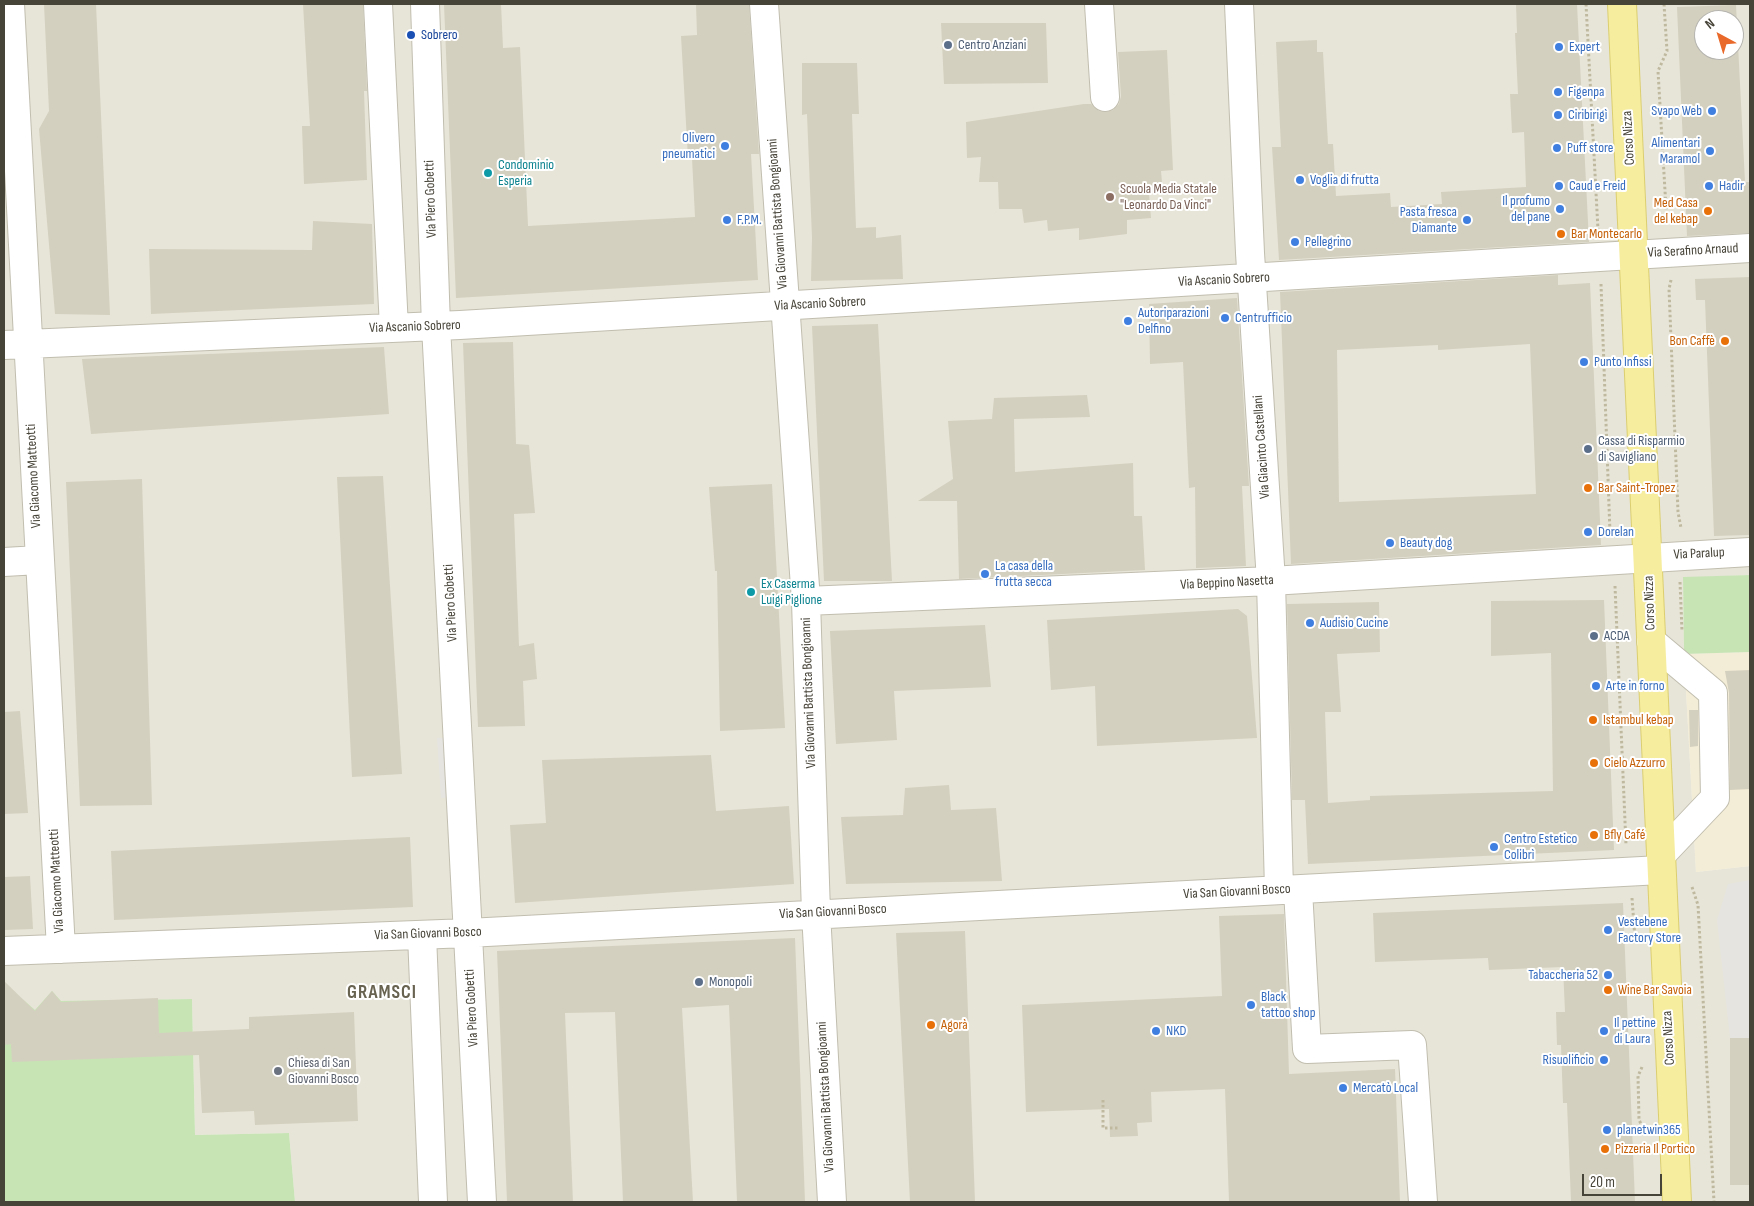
<!DOCTYPE html>
<html>
<head>
<meta charset="utf-8">
<style>
	body { margin:0 }
	#map { position:relative; width:1754px; height:1206px; overflow:hidden; background:#f3f2e9; font-family:"Sofia Sans Condensed",sans-serif }
	canvas { display:block }
	.frame { position:absolute; inset:0; border:5px solid #464338; pointer-events:none }
	.north { position:absolute; left:1694px; top:10px; width:50px; height:50px; box-sizing:border-box; background:#fff; border:1px solid #b5b4af; border-radius:50%; rotate:321deg; font-size:14px; font-weight:700; line-height:20px; text-align:center; color:#464338 }
	.north::after { content:''; display:block; margin:auto; width:18px; height:22px; background:#e9692a; clip-path:polygon(50% 0,100% 100%,50% 72%,0 100%) }
	.scale { position:absolute; left:1582px; top:1174px; width:80px; height:22px; box-sizing:border-box; border:2px solid #464338; border-top:0; padding-left:6px; font-size:15px; line-height:18px; white-space:nowrap; color:#464338; -webkit-text-stroke:4px #fff; paint-order:stroke }
</style>
</head>
<body>
<div id="map">
<canvas width="1754" height="1206"></canvas>
<div class="frame"></div>
<div class="north">N</div>
<div class="scale">20 m</div>
</div>
<script>
const g = document.querySelector('canvas').getContext('2d');
g.lineJoin = 'round';
function fill(path, color) {
  g.fillStyle = color;
  g.fill(path, 'evenodd');
}
function toPath(rows) {
  const path = new Path2D();
  for (const r of rows) {
    path.moveTo(r[0], r[1]);
    for (let i = 2; i < r.length; i += 2) path.lineTo(r[i], r[i + 1]);
  }
  return path;
}
function stroke(path, color, width, dash) {
  g.strokeStyle = color;
  g.lineWidth = width;
  g.lineCap = dash ? 'butt' : 'round';
  g.setLineDash(dash || []);
  g.stroke(path);
}
function drawText(font, color, halo, rows, align = 'center') {
  g.font = font + ' "Sofia Sans Condensed",sans-serif';
  g.lineWidth = 4;
  g.setLineDash([]);
  g.textBaseline = 'middle';
  g.strokeStyle = halo;
  g.fillStyle = color;
  for (const [text, x, y, turn = 0] of rows) {
    g.save();
    g.translate(x, y);
    g.rotate((+turn || 0) * Math.PI / 180);
    g.textAlign = isNaN(turn) ? turn : align;
    if (halo) g.strokeText(text, 0, 0);
    g.fillText(text, 0, 0);
    g.restore();
  }
}
fill(toPath([
	[4,4,1750,4,1750,575,1683,578,1684,654,1696,872,1750,866,1750,1202,295,1202,289,1133,195,1135,192,999,61,1002,35,1011,4,983],
	[1704,20,1734,20,1734,50,1704,50]
]), '#e7e5d8');
fill(toPath([
	[1750,652,1750,866,1696,872,1684,654]
]), '#f3ecd6');
fill(toPath([
	[1750,575,1750,652,1684,654,1683,577],
	[4,983,35,1010,52,991,61,1001,192,999,195,1135,289,1133,295,1202,4,1202]
]), '#c7e4b5');
fill(toPath([
	[458,737,461,796,441,798,437,738],
	[1750,880,1750,1038,1730,1038,1717,920,1728,884]
]), '#e5e4e0');
fill(toPath([
	[44,4,96,4,110,315,55,314,39,129,49,111],
	[303,4,363,4,367,91,364,91,367,180,304,184,302,126,310,126],
	[444,4,501,4,503,48,520,47,528,226,695,217,692,158,688,158,681,36,697,35,696,4,749,4,759,154,751,154,758,280,456,298],
	[1516,4,1577,4,1589,242,1279,260,1272,147,1281,147,1276,42,1317,40,1317,52,1323,52,1328,144,1333,144,1336,196,1390,193,1391,207,1442,204,1441,192,1526,187,1524,132,1512,133,1510,94,1518,94,1515,33,1517,33],
	[1736,5,1745,182,1750,182,1750,233,1687,236,1677,7],
	[1704,20,1734,20,1734,50,1704,50],
	[941,23,1046,23,1048,83,944,84],
	[1167,50,1173,170,1161,171,1163,194,1149,194,1151,218,1127,220,1127,234,1079,240,1079,228,1048,231,1047,220,1024,223,1022,209,999,209,998,182,979,182,981,157,967,158,966,122,1084,104,1091,104,1099,111,1106,112,1113,110,1119,104,1121,96,1118,52],
	[802,63,857,63,859,114,852,114,856,228,876,227,876,238,901,235,903,279,811,281,812,238,807,114,802,115],
	[313,221,372,224,374,304,151,314,149,249,312,250],
	[1558,275,1558,285,1590,283,1601,545,1291,564,1280,292],
	[1530,344,1536,494,1339,502,1337,350,1438,345,1438,350],
	[1750,277,1750,535,1714,536,1705,300,1696,300,1695,279],
	[1237,298,1249,486,1242,486,1246,566,1196,568,1195,487,1189,488,1183,362,1150,364,1149,304],
	[878,324,892,581,824,581,812,326],
	[513,342,516,444,529,445,535,513,514,514,519,646,534,643,537,679,523,681,525,726,478,727,463,343],
	[384,347,389,414,91,434,82,359],
	[1087,395,1090,417,1014,419,1015,472,1133,463,1134,516,1142,516,1145,570,959,579,957,501,918,501,953,479,948,421,992,419,994,398],
	[383,476,402,774,352,777,337,477],
	[142,479,152,805,80,806,66,482],
	[772,484,785,728,720,731,717,571,715,571,709,487],
	[1604,600,1614,850,1308,864,1305,800,1292,800,1287,604,1379,602,1380,652,1337,654,1341,712,1325,712,1328,803,1370,800,1370,796,1553,791,1551,653,1491,656,1491,601],
	[1238,609,1247,616,1257,738,1097,746,1095,686,1051,690,1047,620],
	[985,625,991,687,894,691,897,740,836,744,830,631],
	[1750,670,1750,789,1730,790,1729,693,1725,671],
	[1689,710,1698,710,1698,746,1690,747],
	[20,711,28,813,4,814,4,712],
	[711,755,716,811,789,806,794,884,515,903,510,825,546,823,542,760],
	[949,785,951,810,996,808,1002,881,846,884,841,817,903,815,905,788],
	[410,837,413,907,114,920,111,851],
	[30,876,33,929,4,930,4,877],
	[1623,903,1635,1202,1571,1202,1567,1103,1563,1103,1561,1045,1557,1045,1556,1012,1565,1012,1563,967,1489,970,1488,958,1375,962,1373,913],
	[1284,914,1289,1074,1395,1069,1400,1202,1229,1202,1225,1089,1151,1092,1152,1122,1137,1123,1138,1136,1110,1137,1109,1109,1026,1112,1022,1005,1222,996,1219,916],
	[965,931,975,1202,910,1202,896,933],
	[795,938,805,1202,737,1202,729,1005,682,1008,693,1202,623,1202,615,1012,565,1013,573,1202,507,1202,497,951],
	[4,981,35,1011,52,991,61,1002,158,998,159,1033,249,1029,249,1017,354,1012,358,1121,255,1125,254,1111,202,1113,199,1055,12,1062,11,1044,4,1045],
	[1730,1038,1750,1038,1750,1185,1730,1185]
]), '#d4d0bf');
const minor = toPath([
	[10,4,61,949],
	[378,4,394,328],
	[425,4,436,326,482,1202],
	[764,4,806,601,816,913,832,1202],
	[1099,4,1105,97],
	[1239,4,1250,253,1271,581,1279,890],
	[4,345,460,325,1750,248],
	[4,562,39,560],
	[806,601,1271,581,1750,552],
	[1651,641,1713,693,1715,798,1661,855],
	[1298,890,1307,1049,1412,1045,1423,1202],
	[422,935,433,1202],
	[4,951,468,933,1661,870]
]);
const major = toPath([
	[1622,4,1677,1202]
]);
stroke(minor, '#c1beaf', 30);
stroke(major, '#dbce70', 30);
stroke(toPath([
	[1586,4,1598,230],
	[1664,4,1667,51,1658,71,1667,225],
	[1671,280,1669,289,1678,512,1681,528],
	[1601,284,1610,533],
	[1680,582,1682,631],
	[1615,586,1626,845],
	[1692,887,1698,905,1714,1202],
	[1632,898,1635,939],
	[1642,1067,1638,1076,1639,1120,1645,1131],
	[1103,1100,1103,1128,1118,1128]
]), '#bfb99f', 3, [2.5, 2.5]);
stroke(minor, '#fff', 28);
stroke(major, '#f6ed9f', 28);
for (const [x, y, r, color] of [
	[411,35,5,"#1a4fb4"],
	[948,45,5,"#5c6f8a"],
	[1559,47,5,"#3f7fe0"],
	[1558,92,5,"#3f7fe0"],
	[1712,111,5,"#3f7fe0"],
	[1558,115,5,"#3f7fe0"],
	[725,146,5,"#3f7fe0"],
	[1557,148,5,"#3f7fe0"],
	[1710,151,5,"#3f7fe0"],
	[488,173,5,"#0f9aa8"],
	[1300,180,5,"#3f7fe0"],
	[1559,186,5,"#3f7fe0"],
	[1709,186,5,"#3f7fe0"],
	[1110,197,5,"#8d6e63"],
	[1560,209,5,"#3f7fe0"],
	[1708,211,5,"#e8710a"],
	[727,220,5,"#3f7fe0"],
	[1467,220,5,"#3f7fe0"],
	[1561,234,5,"#e8710a"],
	[1295,242,5,"#3f7fe0"],
	[1225,318,5,"#3f7fe0"],
	[1128,321,5,"#3f7fe0"],
	[1725,341,5,"#e8710a"],
	[1584,362,5,"#3f7fe0"],
	[1588,449,5,"#5c6f8a"],
	[1588,488,5,"#e8710a"],
	[1588,532,5,"#3f7fe0"],
	[1390,543,5,"#3f7fe0"],
	[985,574,5,"#3f7fe0"],
	[751,592,5,"#0f9aa8"],
	[1310,623,5,"#3f7fe0"],
	[1594,636,5,"#5c6f8a"],
	[1596,686,5,"#3f7fe0"],
	[1593,720,5,"#e8710a"],
	[1594,763,5,"#e8710a"],
	[1594,835,5,"#e8710a"],
	[1494,847,5,"#3f7fe0"],
	[1608,930,5,"#3f7fe0"],
	[1608,975,5,"#3f7fe0"],
	[699,982,5,"#5c6f8a"],
	[1608,990,5,"#e8710a"],
	[1251,1005,5,"#3f7fe0"],
	[931,1025,5,"#e8710a"],
	[1156,1031,5,"#3f7fe0"],
	[1604,1031,5,"#3f7fe0"],
	[1604,1060,5,"#3f7fe0"],
	[278,1071,5,"#6b7280"],
	[1343,1088,5,"#3f7fe0"],
	[1607,1130,5,"#3f7fe0"],
	[1605,1149,5,"#e8710a"]
]) {
  const dot = new Path2D();
  dot.arc(x, y, r, 0, 2 * Math.PI);
  g.fillStyle = color;
  g.fill(dot);
  stroke(dot, '#fff', 2);
}
drawText('14px', '#164399', '#fff', [
	["Sobrero",421,35]
], 'left');
drawText('14px', '#4e5e75', '#fff', [
	["Centro Anziani",958,45],
	["Cassa di Risparmio",1598,441],
	["di Savigliano",1598,457],
	["ACDA",1604,636],
	["Monopoli",709,982]
], 'left');
drawText('14px', '#366cbe', '#fff', [
	["Expert",1569,47],
	["Figenpa",1568,92],
	["Svapo Web",1702,111,"right"],
	["Ciribirigì",1568,115],
	["Olivero",715,138,"right"],
	["pneumatici",715,154,"right"],
	["Alimentari",1700,143,"right"],
	["Maramol",1700,159,"right"],
	["Puff store",1567,148],
	["Voglia di frutta",1310,180],
	["Caud e Freid",1569,186],
	["Hadir",1719,186],
	["Il profumo",1550,201,"right"],
	["del pane",1550,217,"right"],
	["Pasta fresca",1457,212,"right"],
	["Diamante",1457,228,"right"],
	["F.P.M.",737,220],
	["Pellegrino",1305,242],
	["Autoriparazioni",1138,313],
	["Delfino",1138,329],
	["Centrufficio",1235,318],
	["Punto Infissi",1594,362],
	["Dorelan",1598,532],
	["Beauty dog",1400,543],
	["La casa della",995,566],
	["frutta secca",995,582],
	["Audisio Cucine",1320,623],
	["Arte in forno",1606,686],
	["Centro Estetico",1504,839],
	["Colibrì",1504,855],
	["Vestebene",1618,922],
	["Factory Store",1618,938],
	["Tabaccheria 52",1598,975,"right"],
	["Black",1261,997],
	["tattoo shop",1261,1013],
	["Il pettine",1614,1023],
	["di Laura",1614,1039],
	["NKD",1166,1031],
	["Risuolificio",1594,1060,"right"],
	["Mercatò Local",1353,1088],
	["planetwin365",1617,1130]
], 'left');
drawText('14px', '#464338', '#fff', [
	["Corso Nizza",1629,138,-93],
	["Via Piero Gobetti",431,199,-92],
	["Via Giovanni Battista Bongioanni",778,214,-94],
	["Via Serafino Arnaud",1693,251,-3],
	["Via Ascanio Sobrero",1224,280,-3],
	["Via Ascanio Sobrero",820,304,-3],
	["Via Ascanio Sobrero",415,327,-2],
	["Via Giacinto Castellani",1262,447,-94],
	["Via Giacomo Matteotti",34,476,-93],
	["Via Paralup",1699,554,-3],
	["Via Beppino Nasetta",1227,583,-3],
	["Via Piero Gobetti",451,603,-93],
	["Corso Nizza",1650,603,-92],
	["Via Giovanni Battista Bongioanni",809,693,-92],
	["Via Giacomo Matteotti",57,881,-93],
	["Via San Giovanni Bosco",1237,892,-3],
	["Via San Giovanni Bosco",833,912,-3],
	["Via San Giovanni Bosco",428,934,-2],
	["Via Piero Gobetti",472,1008,-93],
	["Corso Nizza",1669,1038,-93],
	["Via Giovanni Battista Bongioanni",826,1097,-93]
]);
drawText('14px', '#0d838f', '#fff', [
	["Condominio",498,165],
	["Esperia",498,181],
	["Ex Caserma",761,584],
	["Luigi Piglione",761,600]
], 'left');
drawText('14px', '#785e54', '#fff', [
	["Scuola Media Statale",1120,189],
	["\"Leonardo Da Vinci\"",1120,205]
], 'left');
drawText('14px', '#c56008', '#fff', [
	["Med Casa",1698,203,"right"],
	["del kebap",1698,219,"right"],
	["Bar Montecarlo",1571,234],
	["Bon Caffè",1715,341,"right"],
	["Bar Saint-Tropez",1598,488],
	["Istambul kebap",1603,720],
	["Cielo Azzurro",1604,763],
	["Bfly Café",1604,835],
	["Wine Bar Savoia",1618,990],
	["Agorà",941,1025],
	["Pizzeria Il Portico",1615,1149]
], 'left');
drawText('14px', '#5b616d', '#fff', [
	["Chiesa di San",288,1063],
	["Giovanni Bosco",288,1079]
], 'left');
g.letterSpacing = '1px';
drawText('bold 19px', '#686350', '#fff', [
	["GRAMSCI",382,993]
]);
g.letterSpacing = '0px';
</script>
</body>
</html>
